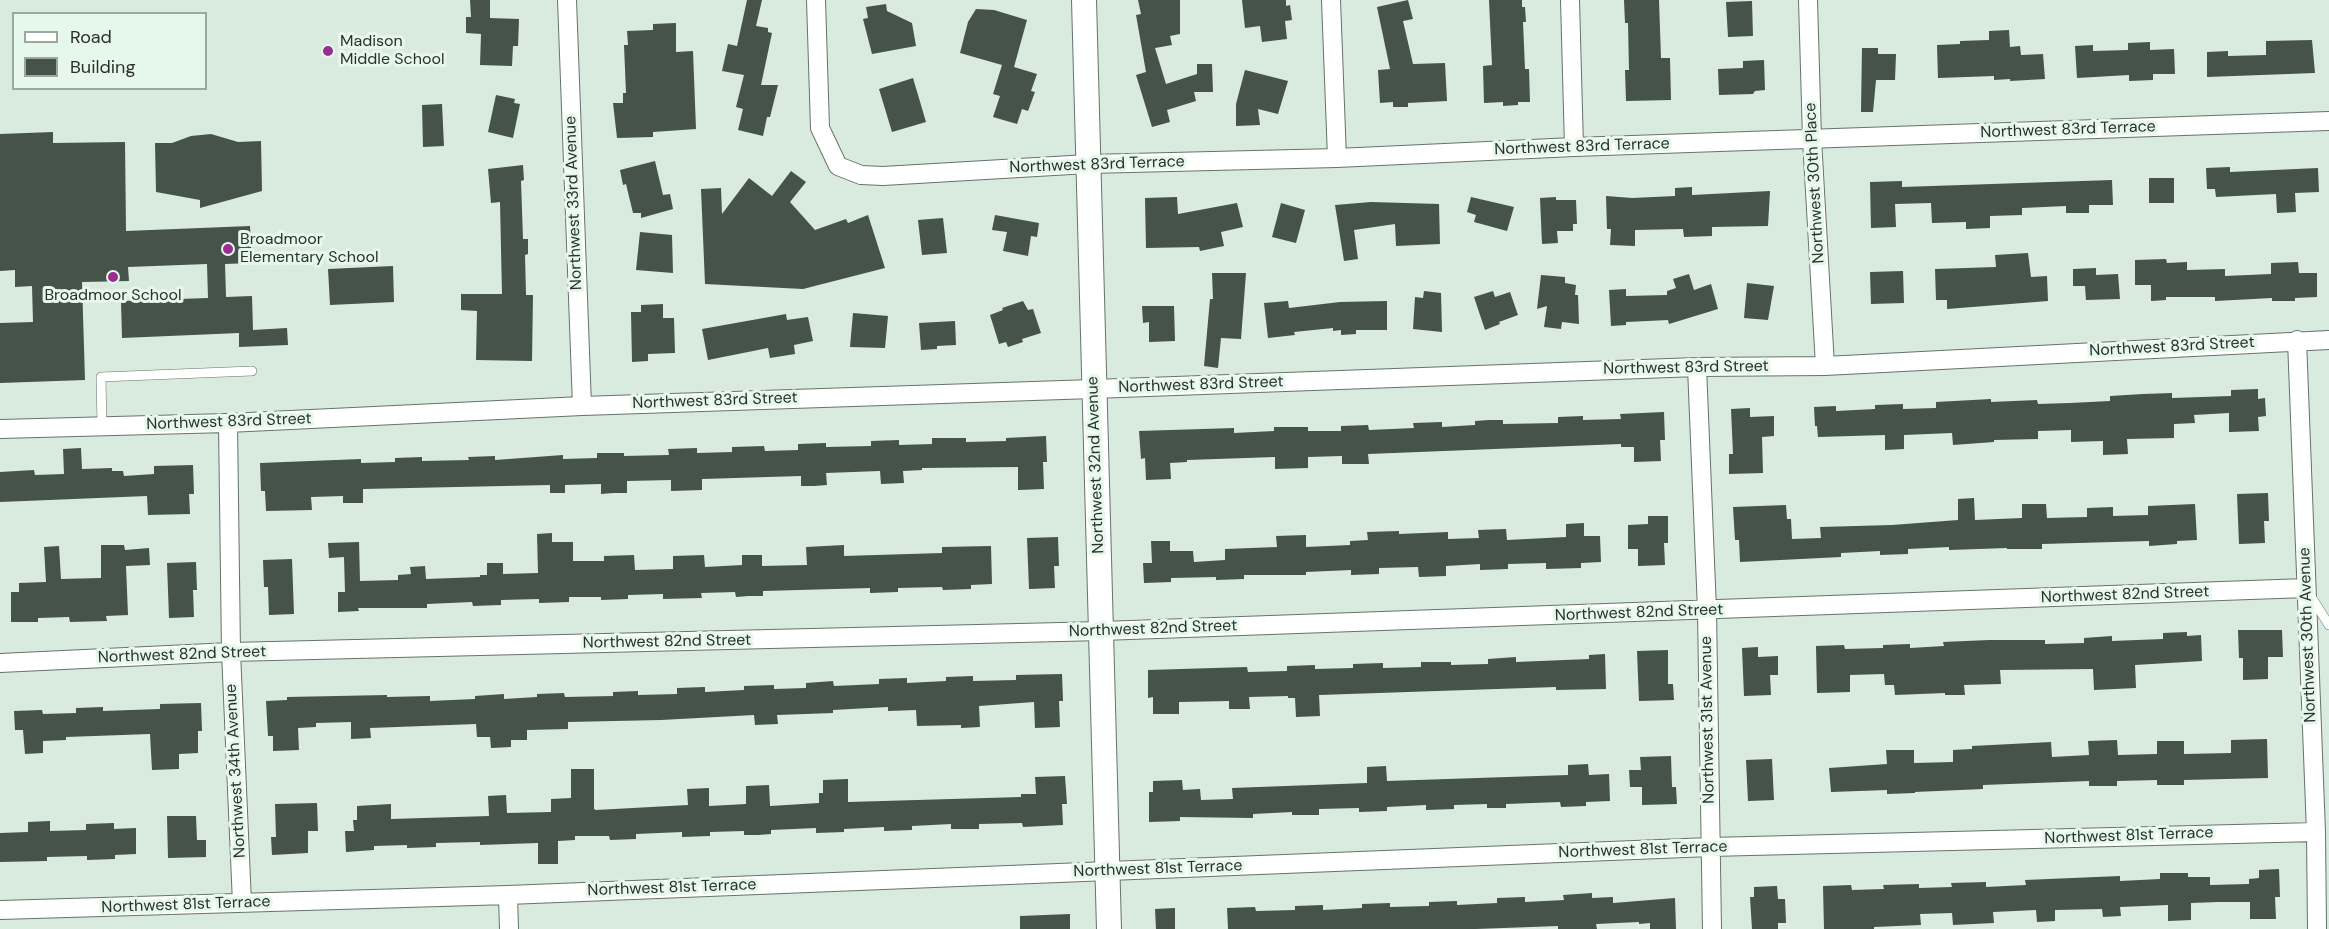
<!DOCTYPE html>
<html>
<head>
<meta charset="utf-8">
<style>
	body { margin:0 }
	#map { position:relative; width:2329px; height:929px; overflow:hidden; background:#d9eade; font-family:"DM Sans",sans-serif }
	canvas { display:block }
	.legend { position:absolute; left:12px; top:12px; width:195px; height:78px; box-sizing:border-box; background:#e6f7ec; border:2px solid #9ba8a0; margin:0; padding:8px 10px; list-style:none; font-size:18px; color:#2a312d }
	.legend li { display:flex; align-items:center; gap:12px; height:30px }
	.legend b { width:30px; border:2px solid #9ba8a0 }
</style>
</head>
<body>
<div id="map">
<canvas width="2329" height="929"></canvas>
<ul class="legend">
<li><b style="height:8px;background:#fff"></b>Road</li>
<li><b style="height:16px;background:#45534a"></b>Building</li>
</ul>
</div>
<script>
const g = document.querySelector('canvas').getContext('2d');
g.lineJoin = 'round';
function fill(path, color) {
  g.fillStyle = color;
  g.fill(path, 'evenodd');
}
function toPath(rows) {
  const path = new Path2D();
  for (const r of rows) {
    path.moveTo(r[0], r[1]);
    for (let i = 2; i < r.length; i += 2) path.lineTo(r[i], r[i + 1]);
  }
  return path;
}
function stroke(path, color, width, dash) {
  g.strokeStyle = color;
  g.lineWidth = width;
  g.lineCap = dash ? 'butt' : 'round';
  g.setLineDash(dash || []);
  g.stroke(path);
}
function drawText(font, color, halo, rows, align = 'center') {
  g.font = font + ' "DM Sans",sans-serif';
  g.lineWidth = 6;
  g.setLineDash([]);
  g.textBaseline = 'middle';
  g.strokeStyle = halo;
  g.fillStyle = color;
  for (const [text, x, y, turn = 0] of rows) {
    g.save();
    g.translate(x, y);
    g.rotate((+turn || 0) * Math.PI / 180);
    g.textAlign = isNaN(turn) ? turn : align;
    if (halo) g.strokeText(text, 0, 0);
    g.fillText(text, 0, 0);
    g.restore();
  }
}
fill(toPath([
	[470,0,490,0,490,18,519,19,518,46,513,46,512,66,480,65,481,34,466,33,466,17,471,17],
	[747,0,762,0,756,26,768,28,768,32,772,33,761,85,778,85,770,117,767,117,763,136,738,130,743,109,736,107,744,75,722,71,728,44,737,46],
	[1138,0,1180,0,1180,34,1170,36,1172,45,1155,48,1166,84,1197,74,1197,64,1212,64,1213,92,1194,92,1196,101,1167,110,1170,122,1152,127,1136,75,1146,72,1136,15,1141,14],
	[1242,0,1286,0,1286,6,1290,5,1292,20,1285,21,1287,39,1262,42,1260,26,1245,28],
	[1408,0,1413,19,1403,21,1413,64,1445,63,1447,101,1408,103,1408,107,1393,107,1393,102,1380,103,1378,70,1390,69,1377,7],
	[1489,0,1522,0,1522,7,1525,7,1526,22,1523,22,1525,69,1529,69,1530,102,1518,102,1518,105,1503,106,1503,102,1484,103,1483,66,1492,65],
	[1624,0,1659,0,1661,58,1670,58,1671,100,1626,101,1625,70,1629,70,1628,23,1625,23],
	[1752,1,1753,36,1728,37,1726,2],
	[886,4,887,11,912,23,916,46,872,54,863,19,868,18,866,7],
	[976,9,994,10,1027,20,1014,67,1037,74,1031,91,1035,92,1028,111,1022,109,1017,124,993,117,1000,96,993,94,1002,65,960,53,968,22],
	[676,23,676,52,693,51,696,129,653,132,653,137,617,138,613,103,623,103,623,93,626,93,624,45,628,45,627,31,653,30,653,24],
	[2009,30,2010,47,2020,46,2021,55,2043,54,2045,79,2010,81,2010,79,1994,80,1994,76,1938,78,1937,45,1960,44,1960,41,1989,40,1989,31],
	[2312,40,2315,73,2207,77,2207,52,2228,51,2228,56,2266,55,2266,41],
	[2150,42,2150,50,2174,49,2175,74,2153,74,2153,80,2129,81,2129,75,2077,78,2075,46,2093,45,2093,51,2128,50,2128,43],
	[1862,48,1878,48,1878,54,1896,54,1895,80,1876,80,1873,112,1861,112],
	[1764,60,1765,90,1755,91,1753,94,1719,95,1718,69,1743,68,1743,61],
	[1245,70,1288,81,1278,114,1258,109,1260,125,1236,126,1236,104],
	[913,78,926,122,892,132,879,89],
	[496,95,515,99,514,103,520,104,513,138,488,132],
	[442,104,444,146,423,147,422,105],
	[53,132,53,143,125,142,126,231,250,226,252,263,225,264,226,297,252,296,253,330,287,328,288,345,239,347,239,333,122,338,121,301,208,298,207,264,128,267,129,281,82,282,85,380,0,383,0,323,33,322,32,286,15,287,15,270,0,271,0,134],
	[211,134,238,142,261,141,262,191,200,208,200,200,156,192,155,143,172,143,191,136],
	[655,161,663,195,670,194,673,209,641,218,641,213,633,213,626,184,623,185,620,170],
	[523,165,524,180,521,181,523,239,528,239,528,254,525,255,526,295,533,295,532,361,476,360,477,311,461,310,461,294,502,294,500,202,491,203,488,169],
	[2230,167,2230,172,2318,168,2319,192,2295,193,2296,212,2277,213,2276,194,2216,197,2215,189,2207,189,2206,168],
	[791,171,806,182,790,202,815,230,846,219,848,223,868,215,885,268,803,289,705,284,701,189,721,188,722,214,749,178,772,196],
	[2149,178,2174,178,2174,203,2149,203],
	[2112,180,2113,205,2089,205,2089,213,2066,213,2066,206,2022,208,2022,215,1990,216,1990,228,1966,229,1966,222,1932,223,1931,203,1895,204,1896,227,1871,228,1870,182,1902,181,1902,187],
	[1692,187,1692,195,1770,191,1768,226,1712,227,1712,236,1684,237,1683,229,1635,230,1635,246,1610,245,1611,229,1607,229,1606,196,1632,198,1675,196,1675,188],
	[1177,197,1178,214,1237,203,1243,227,1221,232,1224,246,1200,251,1199,247,1146,248,1145,198],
	[1471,197,1514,207,1507,231,1474,222,1476,215,1467,212],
	[1556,197,1556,200,1576,200,1577,224,1573,224,1573,231,1557,231,1558,243,1542,244,1540,198],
	[1371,202,1439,204,1440,244,1396,246,1395,224,1354,230,1358,259,1344,261,1335,205],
	[1281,203,1305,210,1296,243,1272,237],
	[995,215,1039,223,1037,237,1031,236,1028,256,1003,251,1007,232,992,230],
	[943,218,947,253,922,255,918,220],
	[640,232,672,235,673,273,636,270],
	[2028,253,2031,277,2047,276,2048,301,1947,309,1947,300,1936,300,1935,269,1996,267,1995,255],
	[2166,259,2167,263,2187,262,2187,270,2225,269,2225,276,2271,274,2271,263,2298,262,2299,273,2317,273,2317,297,2295,298,2295,301,2272,301,2272,298,2215,301,2215,297,2166,297,2166,300,2151,301,2151,285,2135,285,2135,260],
	[393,266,394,302,330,305,328,269],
	[2096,268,2096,275,2118,274,2120,299,2086,300,2085,286,2073,286,2073,269],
	[1903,271,1904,303,1871,304,1870,272],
	[1212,273,1246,273,1241,339,1221,338,1218,368,1204,366,1210,299,1213,299],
	[1689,274,1694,290,1711,284,1718,309,1669,324,1668,320,1626,322,1626,325,1611,326,1609,290,1626,289,1626,296,1667,295,1667,291,1676,288,1673,279],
	[1541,275,1565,277,1565,283,1576,285,1575,295,1578,295,1579,324,1562,322,1561,329,1544,327,1547,306,1537,309],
	[1747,283,1774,286,1768,320,1744,318],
	[1424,291,1441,293,1442,332,1413,329,1415,297,1423,298],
	[1493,291,1495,297,1510,292,1518,315,1499,322,1500,324,1485,330,1474,297],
	[1023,301,1028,310,1033,309,1041,333,1022,339,1023,342,1008,347,1006,342,999,344,990,315,1003,310,1002,308],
	[1288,301,1289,308,1340,302,1387,301,1387,330,1356,330,1356,334,1341,335,1341,330,1333,331,1333,328,1294,332,1295,335,1268,338,1264,303],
	[663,304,663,318,674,318,675,353,648,354,648,361,632,362,631,312,641,312,641,305],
	[1142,306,1174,306,1175,341,1149,342,1149,322,1143,323],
	[853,313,888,316,885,348,850,347],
	[786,314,787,320,808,317,813,341,794,345,795,354,770,358,768,348,708,360,702,329],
	[955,321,956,345,937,346,937,349,921,350,919,323],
	[2258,389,2258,399,2265,398,2266,416,2258,417,2259,431,2229,432,2229,413,2194,415,2195,423,2174,424,2174,438,2127,439,2128,454,2103,455,2103,441,2071,442,2071,430,2038,431,2038,439,1994,440,1994,442,1953,445,1952,433,1904,435,1904,449,1885,450,1885,435,1818,437,1817,426,1815,426,1814,407,1836,406,1836,411,1875,409,1875,405,1903,404,1903,409,1936,408,1936,402,1991,399,1991,402,2037,400,2038,404,2070,403,2110,401,2110,396,2143,394,2172,393,2172,398,2231,396,2231,390],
	[1750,408,1750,417,1774,416,1774,436,1762,437,1763,473,1729,474,1729,454,1733,454,1731,409],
	[1664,412,1665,440,1660,440,1661,461,1634,462,1634,447,1621,447,1621,444,1368,454,1369,464,1342,464,1342,456,1308,457,1308,468,1275,469,1275,457,1187,460,1187,462,1170,463,1171,479,1146,480,1145,458,1141,459,1139,431,1234,428,1234,433,1274,431,1274,427,1308,427,1308,431,1341,431,1341,426,1368,425,1369,430,1414,428,1413,423,1442,422,1442,427,1475,425,1475,421,1489,420,1503,420,1503,424,1558,423,1558,417,1583,416,1583,420,1621,419,1620,414],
	[1046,436,1047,462,1043,462,1044,489,1018,490,1018,467,922,468,922,470,903,471,904,483,881,484,880,471,826,473,827,485,814,486,801,486,801,476,702,479,702,490,671,491,671,480,627,481,627,493,614,493,601,494,601,484,565,485,565,493,550,493,550,485,363,489,363,503,343,503,343,496,311,497,312,510,266,511,265,491,261,491,260,463,361,459,361,463,395,462,395,458,422,457,422,461,469,460,468,457,495,456,495,460,563,455,563,459,597,458,597,453,624,453,624,456,669,455,668,449,697,448,697,453,732,452,732,447,764,446,765,451,798,450,798,444,826,443,826,447,871,446,871,441,899,440,899,445,932,444,932,438,966,438,966,442,1006,441,1006,438],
	[81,448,82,469,112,468,112,471,123,471,124,476,154,474,154,466,193,465,194,494,189,494,190,514,148,515,147,496,0,502,0,472,34,470,35,475,64,474,63,449],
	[2268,493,2269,521,2264,521,2265,543,2239,544,2237,494],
	[1974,498,1975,520,2022,518,2022,504,2046,504,2047,518,2087,517,2087,508,2113,507,2113,516,2148,515,2148,506,2195,504,2197,540,2177,541,2177,544,2149,546,2149,541,2042,544,2042,549,2007,549,2007,548,1949,550,1949,547,1908,549,1908,554,1880,555,1880,551,1841,553,1841,557,1740,562,1739,540,1735,540,1733,507,1786,505,1787,519,1791,519,1792,539,1821,538,1820,527,1892,525,1958,520,1958,499],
	[1648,516,1668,516,1668,543,1664,543,1665,565,1638,566,1638,549,1628,549,1628,525,1648,524],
	[1584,523,1584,536,1600,536,1601,562,1581,563,1581,568,1546,569,1546,563,1508,564,1508,569,1480,570,1480,564,1446,566,1446,576,1419,577,1418,567,1379,568,1379,574,1351,575,1351,570,1306,572,1306,575,1244,575,1244,579,1216,580,1216,577,1171,578,1171,582,1144,583,1143,563,1152,563,1151,541,1170,541,1170,551,1193,551,1194,562,1225,560,1225,549,1277,547,1276,536,1306,535,1306,547,1350,545,1350,541,1368,540,1367,532,1399,531,1399,534,1448,532,1448,539,1479,538,1478,530,1506,529,1507,540,1566,537,1566,524],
	[552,533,552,542,573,542,573,561,604,561,604,556,634,555,635,570,673,569,673,556,704,555,705,567,742,565,742,555,762,555,762,566,807,565,806,547,844,545,844,556,942,553,942,547,991,546,992,584,971,585,971,589,943,590,942,587,898,588,898,592,870,593,870,588,763,591,763,596,749,596,736,597,735,592,701,593,702,598,663,599,663,594,628,595,628,599,601,600,601,597,569,597,569,602,539,603,539,599,501,600,501,605,473,606,472,602,427,604,427,608,358,608,359,611,338,612,338,592,345,592,344,557,329,558,328,543,359,542,360,581,398,580,398,575,411,574,410,567,425,566,426,579,480,577,480,575,487,575,487,563,503,563,503,574,538,573,537,534],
	[1058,537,1059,566,1054,566,1055,588,1029,589,1027,538],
	[101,545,124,545,125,550,149,548,150,565,126,566,128,615,106,616,107,621,70,622,69,617,38,618,38,622,11,622,11,592,19,592,19,583,46,582,44,547,59,546,61,579,101,578],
	[292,559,294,614,269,615,268,587,264,587,263,560],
	[196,562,197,590,193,590,194,617,169,618,167,563],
	[2238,630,2282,630,2283,657,2268,657,2268,679,2243,680,2243,658,2239,658],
	[2187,632,2187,636,2201,635,2202,661,2135,665,2136,688,2094,690,2093,669,2000,670,2001,684,1964,685,1965,695,1945,695,1945,693,1895,695,1894,685,1885,685,1884,674,1850,675,1850,692,1817,693,1816,646,1844,645,1845,649,1883,648,1883,645,1910,644,1910,648,1944,646,1943,642,1989,640,2045,640,2045,644,2084,643,2084,638,2112,636,2112,641,2163,639,2163,633],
	[1758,647,1758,657,1778,656,1778,675,1770,675,1771,695,1744,696,1742,648],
	[1668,650,1668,684,1673,684,1674,700,1639,701,1637,651],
	[1605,654,1606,689,1556,690,1556,687,1319,695,1320,716,1296,717,1295,698,1288,698,1288,696,1249,697,1250,709,1229,709,1229,701,1179,702,1179,714,1153,714,1153,697,1148,698,1148,670,1247,667,1248,672,1287,671,1287,666,1315,665,1315,669,1353,668,1353,664,1383,663,1383,668,1421,667,1421,662,1451,662,1451,665,1488,664,1488,659,1516,657,1516,662,1589,659,1589,655],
	[1062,674,1063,701,1059,701,1060,727,1035,728,1034,702,979,706,980,727,961,728,961,725,917,726,916,710,888,711,888,707,833,710,833,713,777,715,778,724,755,725,754,715,661,720,568,722,568,729,527,730,527,740,511,740,511,747,491,748,490,737,477,737,476,724,370,728,371,738,351,739,351,722,316,723,316,727,298,728,299,750,273,751,273,736,268,736,266,701,287,700,287,697,387,695,387,697,430,696,430,701,475,699,475,696,504,694,504,699,537,697,537,694,564,693,565,697,613,696,613,692,638,691,638,695,677,694,677,688,705,687,705,692,744,690,744,686,774,685,774,689,806,688,806,683,833,681,834,686,879,684,879,679,907,678,907,683,946,681,946,677,973,676,973,681,1016,680,1016,675],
	[201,703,202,731,198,731,198,753,179,754,179,769,152,770,150,734,66,737,66,740,43,741,43,753,25,754,23,730,15,730,14,711,42,710,43,714,76,713,76,708,103,707,103,711,160,709,160,704],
	[2267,739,2268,778,2184,780,2184,785,2157,785,2157,780,2117,781,2117,786,2089,786,2089,781,1983,785,1983,789,1915,792,1915,793,1887,794,1887,790,1831,792,1829,768,1887,764,1886,750,1914,750,1914,763,1953,762,1953,750,1972,749,1972,746,2051,742,2052,757,2089,755,2088,741,2117,740,2118,755,2157,754,2157,741,2184,741,2184,754,2231,753,2231,740],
	[1671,756,1672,787,1676,787,1677,804,1642,805,1642,787,1630,787,1629,770,1641,770,1640,757],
	[1772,759,1774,800,1748,801,1746,760],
	[1588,764,1589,775,1609,774,1610,801,1586,802,1586,806,1561,807,1560,802,1506,804,1506,808,1487,808,1487,804,1454,805,1454,809,1426,810,1426,805,1387,807,1387,811,1359,812,1359,808,1319,809,1319,815,1292,815,1292,812,1253,814,1253,818,1180,817,1180,821,1149,822,1149,792,1153,792,1153,781,1182,780,1183,790,1200,789,1201,800,1233,799,1232,788,1367,783,1367,767,1386,766,1387,781,1568,775,1568,765],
	[571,769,594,769,594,809,596,810,688,805,687,789,709,788,709,806,746,804,746,786,769,785,770,806,819,803,819,793,823,793,823,780,848,779,848,802,1021,797,1021,794,1036,794,1035,777,1065,776,1067,804,1062,804,1063,825,1023,827,1022,823,979,824,979,829,951,829,951,824,912,826,912,830,884,831,884,827,844,829,844,832,816,833,816,828,771,830,771,834,758,835,744,835,744,831,710,832,710,836,682,837,682,832,636,834,636,839,610,840,609,836,575,836,575,840,558,841,558,864,538,864,538,843,480,845,480,842,436,843,436,847,407,848,407,845,374,846,374,850,346,852,345,831,354,831,353,820,357,820,357,806,391,804,391,819,489,816,488,796,506,795,507,813,551,812,551,799,571,798],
	[317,803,318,831,308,831,308,853,272,855,271,837,276,837,275,804],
	[167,816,196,816,197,840,206,840,206,857,168,858],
	[50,821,50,831,86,830,86,824,114,823,114,829,136,828,136,854,115,855,115,859,87,860,87,856,47,857,47,861,0,862,0,833,28,832,28,822],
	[2279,869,2280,897,2275,897,2276,919,2250,919,2250,902,2218,902,2191,903,2191,920,2168,921,2168,905,2120,907,2121,916,2103,917,2102,909,2055,910,2055,921,2037,922,2036,910,1993,912,1994,923,1953,925,1952,913,1920,914,1921,925,1874,927,1874,929,1824,929,1823,886,1851,885,1852,890,1884,889,1883,885,1919,884,1919,888,1952,887,1951,883,1986,882,1986,887,2026,885,2025,880,2120,876,2120,881,2160,879,2160,873,2188,873,2188,877,2210,877,2210,885,2249,884,2249,879,2259,878,2259,870],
	[1777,886,1778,899,1785,899,1786,923,1778,923,1778,929,1752,929,1750,897,1754,897,1754,887],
	[1592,893,1592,898,1613,897,1613,903,1675,898,1676,929,1650,929,1650,923,1639,924,1639,922,1596,924,1597,929,1558,929,1558,926,1476,929,1228,929,1227,908,1255,907,1256,911,1295,910,1295,906,1323,905,1323,910,1362,908,1362,904,1390,903,1390,907,1429,906,1429,902,1457,901,1457,905,1497,903,1497,898,1525,897,1525,902,1564,900,1563,895],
	[1175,908,1175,929,1156,929,1155,909],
	[1070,914,1070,929,1020,929,1020,916]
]), '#45534a');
const lane = toPath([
	[102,427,101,377,252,371],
	[2310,595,2329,625]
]);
const street = toPath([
	[567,0,582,406],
	[816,0,820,128,838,166,861,175,883,176,1088,164,1337,158,1574,147,2329,121],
	[1331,0,1337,158],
	[1570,0,1574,147],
	[1808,0,1812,139,1825,366],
	[2297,340,2316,832,2317,929],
	[1697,367,1707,610,1712,929],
	[228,423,231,652,242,903],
	[0,429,228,423,582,406,1093,389,1697,367,1825,366,2329,340],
	[0,663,231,652,1102,631,2306,588],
	[508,895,509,929],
	[0,910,508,895,1710,847,2316,832]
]);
const secondary = toPath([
	[1084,0,1109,929]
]);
stroke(lane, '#65746a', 10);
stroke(street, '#65746a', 20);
stroke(secondary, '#65746a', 26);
stroke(lane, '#fff', 9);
stroke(street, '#fff', 18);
stroke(secondary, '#fff', 24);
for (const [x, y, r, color] of [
	[328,51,6,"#9a2e8f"],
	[228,249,6,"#9a2e8f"],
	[113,277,6,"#9a2e8f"]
]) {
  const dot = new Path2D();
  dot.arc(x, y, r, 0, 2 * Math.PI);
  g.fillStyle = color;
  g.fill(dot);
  stroke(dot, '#e6f7ec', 2);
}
drawText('16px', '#2a312d', '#e6f7ec', [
	["Madison",340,42],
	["Middle School",340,60],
	["Broadmoor",240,240],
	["Elementary School",240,258],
	["Broadmoor School",113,296,"center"]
], 'left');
drawText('16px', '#2a312d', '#e6f7ec', [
	["Northwest 83rd Terrace",2068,130,-2],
	["Northwest 83rd Terrace",1582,147,-2],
	["Northwest 83rd Terrace",1097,165,-2],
	["Northwest 30th Place",1815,183,-93],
	["Northwest 33rd Avenue",574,203,-92],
	["Northwest 83rd Street",2172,347,-3],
	["Northwest 83rd Street",1686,368,-1],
	["Northwest 83rd Street",1201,385,-2],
	["Northwest 83rd Street",715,401,-2],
	["Northwest 83rd Street",229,422,-2],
	["Northwest 32nd Avenue",1096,465,-92],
	["Northwest 82nd Street",2125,595,-2],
	["Northwest 82nd Street",1639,613,-2],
	["Northwest 82nd Street",1153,629,-2],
	["Northwest 30th Avenue",2308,635,-92],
	["Northwest 82nd Street",667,642,-1],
	["Northwest 82nd Street",182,655,-2],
	["Northwest 31st Avenue",1708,720,-91],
	["Northwest 34th Avenue",236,771,-93],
	["Northwest 81st Terrace",2129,836,-2],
	["Northwest 81st Terrace",1643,850,-2],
	["Northwest 81st Terrace",1158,869,-2],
	["Northwest 81st Terrace",672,888,-2],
	["Northwest 81st Terrace",186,905,-2]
]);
</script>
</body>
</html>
